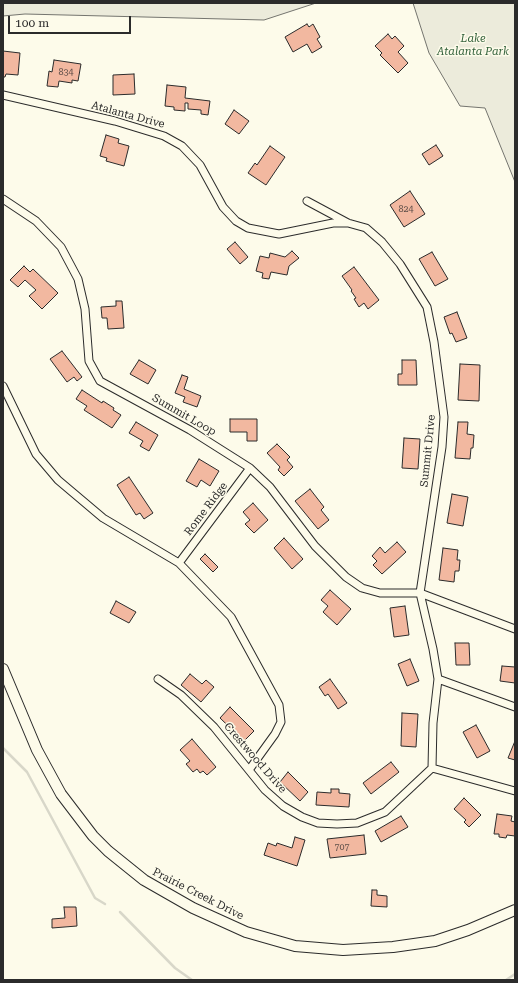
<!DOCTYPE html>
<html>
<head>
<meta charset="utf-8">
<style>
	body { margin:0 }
	#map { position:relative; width:518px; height:983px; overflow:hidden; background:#fdfbea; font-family:"Roboto Serif",serif }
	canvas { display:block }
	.frame { position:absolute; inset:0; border:4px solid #2b2b2b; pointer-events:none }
	.scale { position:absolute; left:8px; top:16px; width:123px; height:18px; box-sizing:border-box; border:2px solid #2b2b2b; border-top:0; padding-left:5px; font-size:12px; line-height:14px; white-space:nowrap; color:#2b2b2b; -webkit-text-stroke:3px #fdfbea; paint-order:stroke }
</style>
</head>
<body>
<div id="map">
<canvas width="518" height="983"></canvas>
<div class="frame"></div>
<div class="scale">100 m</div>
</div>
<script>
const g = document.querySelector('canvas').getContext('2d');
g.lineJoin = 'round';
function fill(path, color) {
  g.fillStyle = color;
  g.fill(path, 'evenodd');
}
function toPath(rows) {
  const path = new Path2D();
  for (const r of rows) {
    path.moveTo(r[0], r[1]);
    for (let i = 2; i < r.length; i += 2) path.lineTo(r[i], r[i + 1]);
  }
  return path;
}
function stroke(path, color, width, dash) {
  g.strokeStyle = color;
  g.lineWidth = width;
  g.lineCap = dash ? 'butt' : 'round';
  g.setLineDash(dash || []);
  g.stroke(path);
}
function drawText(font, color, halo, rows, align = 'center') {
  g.font = font + ' "Roboto Serif",serif';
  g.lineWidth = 3;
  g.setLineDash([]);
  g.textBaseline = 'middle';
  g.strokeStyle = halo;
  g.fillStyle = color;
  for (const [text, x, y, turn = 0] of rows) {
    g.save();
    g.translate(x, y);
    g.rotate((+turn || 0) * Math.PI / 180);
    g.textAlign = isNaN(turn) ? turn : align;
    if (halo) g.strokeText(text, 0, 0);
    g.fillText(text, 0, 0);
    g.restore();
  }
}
const green = toPath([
	[3,3,316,3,264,20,25,14,3,16,3,3],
	[413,3,515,3,515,182,485,108,460,106,429,53,413,3]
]);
fill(green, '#ecebdb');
stroke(green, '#74746e', 1);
stroke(toPath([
	[3,748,27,772,95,898,105,904],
	[120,912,175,968,192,980],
	[506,980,515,974]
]), '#d8d7c9', 2.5);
const building = toPath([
	[307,24,309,27,313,24,320,37,317,39,322,47,312,53,307,44,293,52,285,37,307,24],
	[388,34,392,39,395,36,404,46,398,52,408,63,398,73,380,55,382,53,375,46,388,34],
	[3,51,20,53,18,75,6,74,5,77,3,77,3,51],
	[54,60,81,64,78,81,72,80,72,83,59,81,58,87,47,86,49,71,52,72,54,60],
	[134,74,135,94,113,95,113,75,134,74],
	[167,85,186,87,185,98,210,101,208,115,201,114,201,110,188,109,188,103,185,103,185,111,174,110,174,107,165,106,167,85],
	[234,110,249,121,239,134,225,124,234,110],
	[106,135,119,139,118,143,129,146,124,166,106,161,107,158,100,156,106,135],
	[436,145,443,156,429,165,422,154,436,145],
	[270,146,285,157,266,185,248,173,255,163,257,165,270,146],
	[410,191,425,214,404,227,390,205,410,191],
	[235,242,248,257,240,264,227,249,235,242],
	[292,251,299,258,289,266,287,275,271,272,269,279,262,278,263,273,256,271,260,256,269,258,270,253,285,257,292,251],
	[432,252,448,279,435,286,419,259,432,252],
	[24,266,30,272,33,269,58,293,42,309,29,296,36,290,25,280,18,287,10,280,24,266],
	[354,267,379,300,368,309,364,303,359,307,354,299,356,298,351,291,352,290,342,276,354,267],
	[116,301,122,301,124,328,108,329,107,318,102,318,101,307,116,306,116,301],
	[457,312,467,338,456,342,452,333,450,334,444,317,457,312],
	[62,351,82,377,77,381,74,377,67,382,50,359,62,351],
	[139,360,156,370,148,384,130,374,139,360],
	[402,360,416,360,417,385,398,385,398,374,402,374,402,360],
	[460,364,480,365,479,401,458,400,460,364],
	[182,375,188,377,184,389,201,396,197,407,183,402,185,397,175,393,182,375],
	[82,390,102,403,103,401,114,408,113,410,121,415,112,428,84,410,87,406,76,399,82,390],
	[230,419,257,419,257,441,247,441,247,432,230,432,230,419],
	[136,422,158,435,149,451,140,446,143,441,129,433,136,422],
	[458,422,468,422,467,434,474,435,473,448,471,448,470,459,455,458,458,422],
	[404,438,420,439,418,469,402,468,404,438],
	[277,444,290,457,287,460,293,467,284,476,278,470,280,467,267,453,277,444],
	[199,459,219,471,210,486,201,480,197,487,186,481,199,459],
	[129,477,153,513,144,519,140,513,136,515,117,485,129,477],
	[310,489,324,507,321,510,329,520,318,529,295,501,310,489],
	[452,494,468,497,463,526,447,523,452,494],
	[253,503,268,520,254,533,245,524,250,520,243,512,253,503],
	[284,538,303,559,292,569,274,548,284,538],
	[397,542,406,552,382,574,373,565,377,561,372,556,380,547,385,553,397,542],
	[443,548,458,550,457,560,460,560,459,571,455,571,454,582,439,580,443,548],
	[205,554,218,567,213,572,200,559,205,554],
	[330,590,351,609,337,625,323,612,328,606,321,600,330,590],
	[116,601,136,612,129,623,110,613,116,601],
	[405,606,409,635,394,637,390,608,405,606],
	[455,643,469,643,470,665,456,665,455,643],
	[410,659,419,681,407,686,398,664,410,659],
	[502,666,515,667,515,683,500,681,502,666],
	[190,674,202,684,206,680,214,687,201,702,181,685,190,674],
	[330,679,347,703,338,709,328,694,325,696,319,687,330,679],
	[230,707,254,731,244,741,220,718,230,707],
	[402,713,418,714,416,747,401,746,402,713],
	[476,725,490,751,477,758,463,732,476,725],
	[192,739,216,767,207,775,203,771,200,773,197,769,193,772,186,764,190,761,180,750,192,739],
	[515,741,515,760,508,758,515,741],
	[391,762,399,772,371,794,363,783,391,762],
	[288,772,308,792,300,801,280,782,288,772],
	[331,789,339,789,339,793,350,794,349,807,316,805,317,792,331,793,331,789],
	[464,798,481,815,469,827,464,822,466,820,454,809,464,798],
	[497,814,512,816,511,821,515,822,515,836,507,835,506,838,499,837,499,834,494,834,497,814],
	[401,816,408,827,381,842,375,831,401,816],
	[364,835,366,854,330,858,327,839,364,835],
	[295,837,305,840,297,866,264,855,268,843,276,846,277,843,292,848,295,837],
	[372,890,377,890,377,895,387,896,387,907,371,906,372,890],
	[64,907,76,907,77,926,52,928,52,919,65,918,64,907]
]);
fill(building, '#f2b8a0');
stroke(building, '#2b2b2b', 1);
const street = toPath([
	[3,95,115,121,164,136,182,146,200,165,223,207,236,221,248,228,279,234,333,223,348,223],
	[3,199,36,221,61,247,78,279,85,309,89,361,100,381,190,430,250,468,270,487,315,546,346,577,362,588,380,593,420,593,515,629],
	[307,201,348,223,366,228,382,242,400,264,427,307,434,342,444,417,442,447,420,593,433,649,438,679,515,707],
	[3,386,36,454,58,480,103,518,179,563,231,617,279,705,281,722,275,734,249,770],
	[179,563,250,468],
	[158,679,181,695,214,727,265,790,283,806,302,817,318,823,337,824,357,823,385,812,432,768,433,723,438,679],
	[432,768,515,791]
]);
const secondary = toPath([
	[3,669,37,750,61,794,93,836,108,851,144,880,193,908,246,932,295,946,343,950,393,947,435,941,468,930,515,910]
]);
stroke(street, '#2b2b2b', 9);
stroke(secondary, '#2b2b2b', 12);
stroke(street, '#fdfbea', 7);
stroke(secondary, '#fdfbea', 10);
drawText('9px', '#5d4e48', null, [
	["834",66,72],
	["824",406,209],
	["707",342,847]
]);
drawText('italic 11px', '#34623c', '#fdfbea', [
	["Lake",473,39],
	["Atalanta Park",473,52]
]);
drawText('11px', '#2b2b2b', '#fdfbea', [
	["Atalanta Drive",128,115,15],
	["Summit Loop",184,415,30],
	["Summit Drive",428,451,-84],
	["Rome Ridge",206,509,-53],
	["Crestwood Drive",255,758,49],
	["Prairie Creek Drive",198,894,27]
]);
</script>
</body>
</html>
